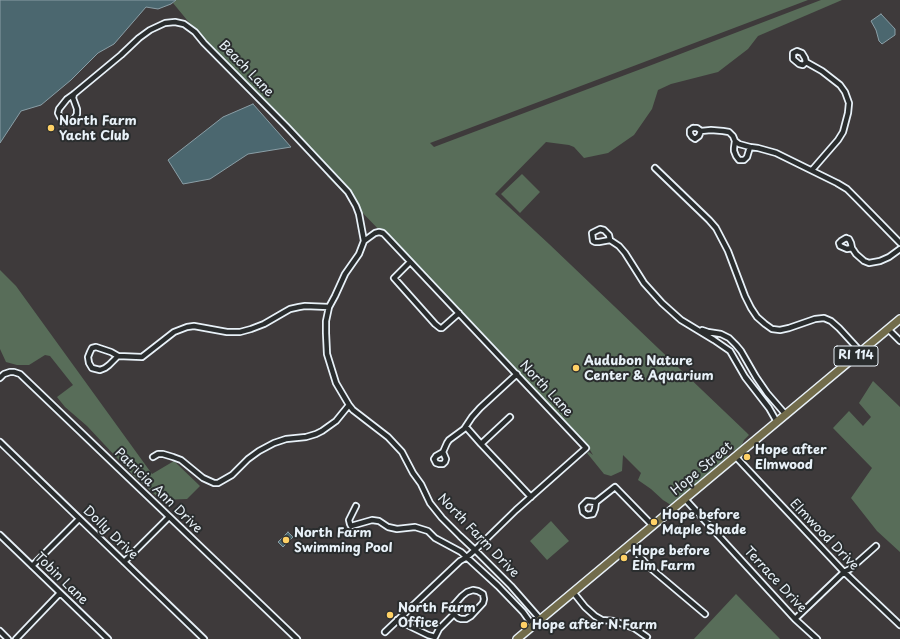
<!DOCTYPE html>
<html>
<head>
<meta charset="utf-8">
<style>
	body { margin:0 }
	canvas { display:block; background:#3e3a3b }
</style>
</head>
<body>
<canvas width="900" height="639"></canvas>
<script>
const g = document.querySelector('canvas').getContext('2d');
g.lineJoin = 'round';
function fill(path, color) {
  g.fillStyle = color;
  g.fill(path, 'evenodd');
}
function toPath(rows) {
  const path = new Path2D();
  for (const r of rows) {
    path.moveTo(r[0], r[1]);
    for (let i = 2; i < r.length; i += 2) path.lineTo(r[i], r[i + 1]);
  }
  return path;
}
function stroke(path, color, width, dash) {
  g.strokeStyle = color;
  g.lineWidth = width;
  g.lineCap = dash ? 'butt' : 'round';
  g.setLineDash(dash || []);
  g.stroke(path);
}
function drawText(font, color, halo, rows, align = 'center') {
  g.font = font + ' "Playpen Sans",sans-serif';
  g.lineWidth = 4;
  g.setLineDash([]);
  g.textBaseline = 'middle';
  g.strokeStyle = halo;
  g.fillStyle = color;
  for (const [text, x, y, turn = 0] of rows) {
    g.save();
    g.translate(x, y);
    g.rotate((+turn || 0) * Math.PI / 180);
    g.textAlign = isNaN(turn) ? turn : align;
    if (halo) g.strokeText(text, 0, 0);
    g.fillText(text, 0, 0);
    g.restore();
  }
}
fill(toPath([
	[176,0,808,0,430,143,434,147,649,66,821,0,842,0,758,36,748,49,718,72,671,84,658,90,652,109,634,135,608,153,584,158,574,147,569,145,546,142,495,194,549,244,746,432,749,435,744,440,741,447,736,451,732,450,727,454,728,456,701,480,671,505,663,500,651,489,638,480,641,473,623,455,622,471,611,476,604,474,587,453,589,452,593,455,590,450,590,448,327,176,339,177,336,174,331,176,187,20,173,3],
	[522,174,540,192,520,213,501,194],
	[0,270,16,286,152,474,174,461,200,486,187,499,161,500,133,475,87,426,65,407,57,397,73,385,50,356,45,355,29,365,17,365,6,362,0,349],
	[873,381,900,407,900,552,877,531,851,498,872,468,833,428,849,411,863,426,871,417,859,403],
	[551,521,569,541,547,560,530,541],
	[736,594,780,639,694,639]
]), '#586d59');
const water = toPath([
	[0,0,176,0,171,4,158,9,146,7,114,44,98,53,71,80,41,105,21,111,0,143,0,0],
	[881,14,895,29,895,35,882,44,879,41,876,30,871,21,881,14],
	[253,104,291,147,248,154,210,179,183,184,168,160,223,117,253,104],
	[288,532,293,537,283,547,278,542,288,532]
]);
fill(water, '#4b676f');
stroke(water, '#8a9ea6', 1);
const minor = toPath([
	[806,62,803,65,799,64,793,59,793,53,797,51,802,53,805,58,806,62,822,71,840,85,845,92,849,103,848,113,843,132,838,140,812,170],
	[74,94,121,55,139,38,150,30,165,23,175,22,184,24,195,32,204,43,286,126,348,192,356,206,359,214,364,241],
	[74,94,73,98,77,109,77,114,74,119,69,121,65,122,60,117,58,113,59,109,67,99,74,94],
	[693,128,697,128,701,131,699,136,695,139,692,137,690,134,690,130,693,128],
	[701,131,711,130,723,131,729,132,733,136,735,141,734,148,734,151,736,156,739,160,744,160,747,157,750,147],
	[735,141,739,144,750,147,758,148,776,153,837,183,847,189,858,200,900,243],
	[655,168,709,220,716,228,728,251,745,296,751,308,757,317,765,324,772,329,780,330,789,328,815,319,824,318,831,321,839,328,861,352],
	[846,238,849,239,851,243,852,248,847,249,840,246,839,243,841,241,846,238],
	[610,240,609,235,604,230,600,229,592,233,593,241,595,242,599,242,610,240,619,246,625,253,644,283,662,303,681,320,714,340,730,351,745,377,769,408,777,422],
	[852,248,856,254,864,261,869,263,880,261,889,257,900,249],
	[410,262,394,278,435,324,440,328,442,328,459,313],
	[888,329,900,341],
	[702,330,708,332,721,334,729,338,736,345,741,351,756,377,767,393,786,415],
	[118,356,109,365,105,368,100,370,92,368,89,363,88,357,90,352,92,348,96,347,111,352,118,356,142,357,174,332,187,327,194,326,227,332,240,332,251,329,264,324,283,313,290,309,299,307,305,306,329,307],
	[0,378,4,374,10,372,14,372,20,374,297,639],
	[466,427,481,444,531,497],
	[0,442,204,639],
	[481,444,510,417],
	[443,452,447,443,449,440,464,429,472,417,480,408,517,374],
	[443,452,446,459,445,462,443,464,439,464,436,463,434,459,436,456,443,452],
	[153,457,158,454,163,454,173,457,181,460,203,478,214,483,218,483,232,475,248,459,259,451,274,443,286,439,306,437,316,434,322,431,336,421,349,405],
	[736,457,844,572,900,625],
	[685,499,795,619,817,639],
	[596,502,595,509,593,514,587,515,583,512,582,506,587,501,596,502,615,487,653,526],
	[356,506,349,520,350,524,351,526,372,520,379,521,388,527,397,529,415,527,428,531,435,538,461,552,498,586,523,612,533,626],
	[0,535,108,639],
	[630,545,648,566,705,614],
	[124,562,169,517],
	[32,566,79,519],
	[573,592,585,607,595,616,602,620,614,621,634,628,647,637],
	[795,619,844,572,850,569,876,546],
	[397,620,428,635,435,637,439,629,454,614,453,611,453,606,462,596,467,592,473,590,478,591,483,594,484,599,483,603,471,616,466,619,461,619,458,618,454,614],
	[0,631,8,639],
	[385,632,460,561,467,557,475,550,516,510,586,448,386,236,383,233,379,232,375,233,364,241,359,254,345,274,335,296,329,307,326,321,326,333,327,354,336,383,349,405,353,410,388,437,402,452,413,473,421,484,430,503,442,518,460,536,475,550,511,586,540,619],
	[16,639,60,593]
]);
const primary = toPath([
	[517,639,900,319]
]);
stroke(minor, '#e8f1f8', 8);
stroke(primary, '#e8f1f8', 10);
stroke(minor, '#2a2d2e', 4.5);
stroke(primary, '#726c4b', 7);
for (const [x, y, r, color] of [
	[51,128,4,"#ffd166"],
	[576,368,4,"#ffd166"],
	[747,457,4,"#ffd166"],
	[654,522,4,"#ffd166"],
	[286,540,4,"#ffd166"],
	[624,558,4,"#ffd166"],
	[390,615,4,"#ffd166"],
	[524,625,4,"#ffd166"]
]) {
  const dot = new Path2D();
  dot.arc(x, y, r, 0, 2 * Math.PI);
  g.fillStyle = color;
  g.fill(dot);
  stroke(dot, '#2a2d2e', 1.5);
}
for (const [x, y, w] of [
	[856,356,44]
]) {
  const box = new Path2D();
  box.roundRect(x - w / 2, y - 10, w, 20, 3);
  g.fillStyle = '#2a2d2e';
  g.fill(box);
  stroke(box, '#e8f1f8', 1);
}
drawText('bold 12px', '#e8f1f8', null, [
	["RI 114",856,356]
]);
drawText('13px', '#e8f1f8', '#2a2d2e', [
	["Beach Lane",246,69,46],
	["North Lane",546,389,47],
	["Hope Street",702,469,-40],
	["Patricia Ann Drive",158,491,44],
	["Dolly Drive",110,533,44],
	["Elmwood Drive",824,535,46],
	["North Farm Drive",478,536,46],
	["Tobin Lane",61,579,44],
	["Terrace Drive",775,580,47]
]);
drawText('bold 13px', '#e8f1f8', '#2a2d2e', [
	["North Farm",59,121],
	["Yacht Club",59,136],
	["Audubon Nature",584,361],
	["Center & Aquarium",584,376],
	["Hope after",755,450],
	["Elmwood",755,465],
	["Hope before",662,515],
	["Maple Shade",662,530],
	["North Farm",294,533],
	["Swimming Pool",294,548],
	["Hope before",632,551],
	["Elm Farm",632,566],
	["North Farm",398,608],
	["Office",398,623],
	["Hope after N Farm",532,625]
], 'left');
</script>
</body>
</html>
